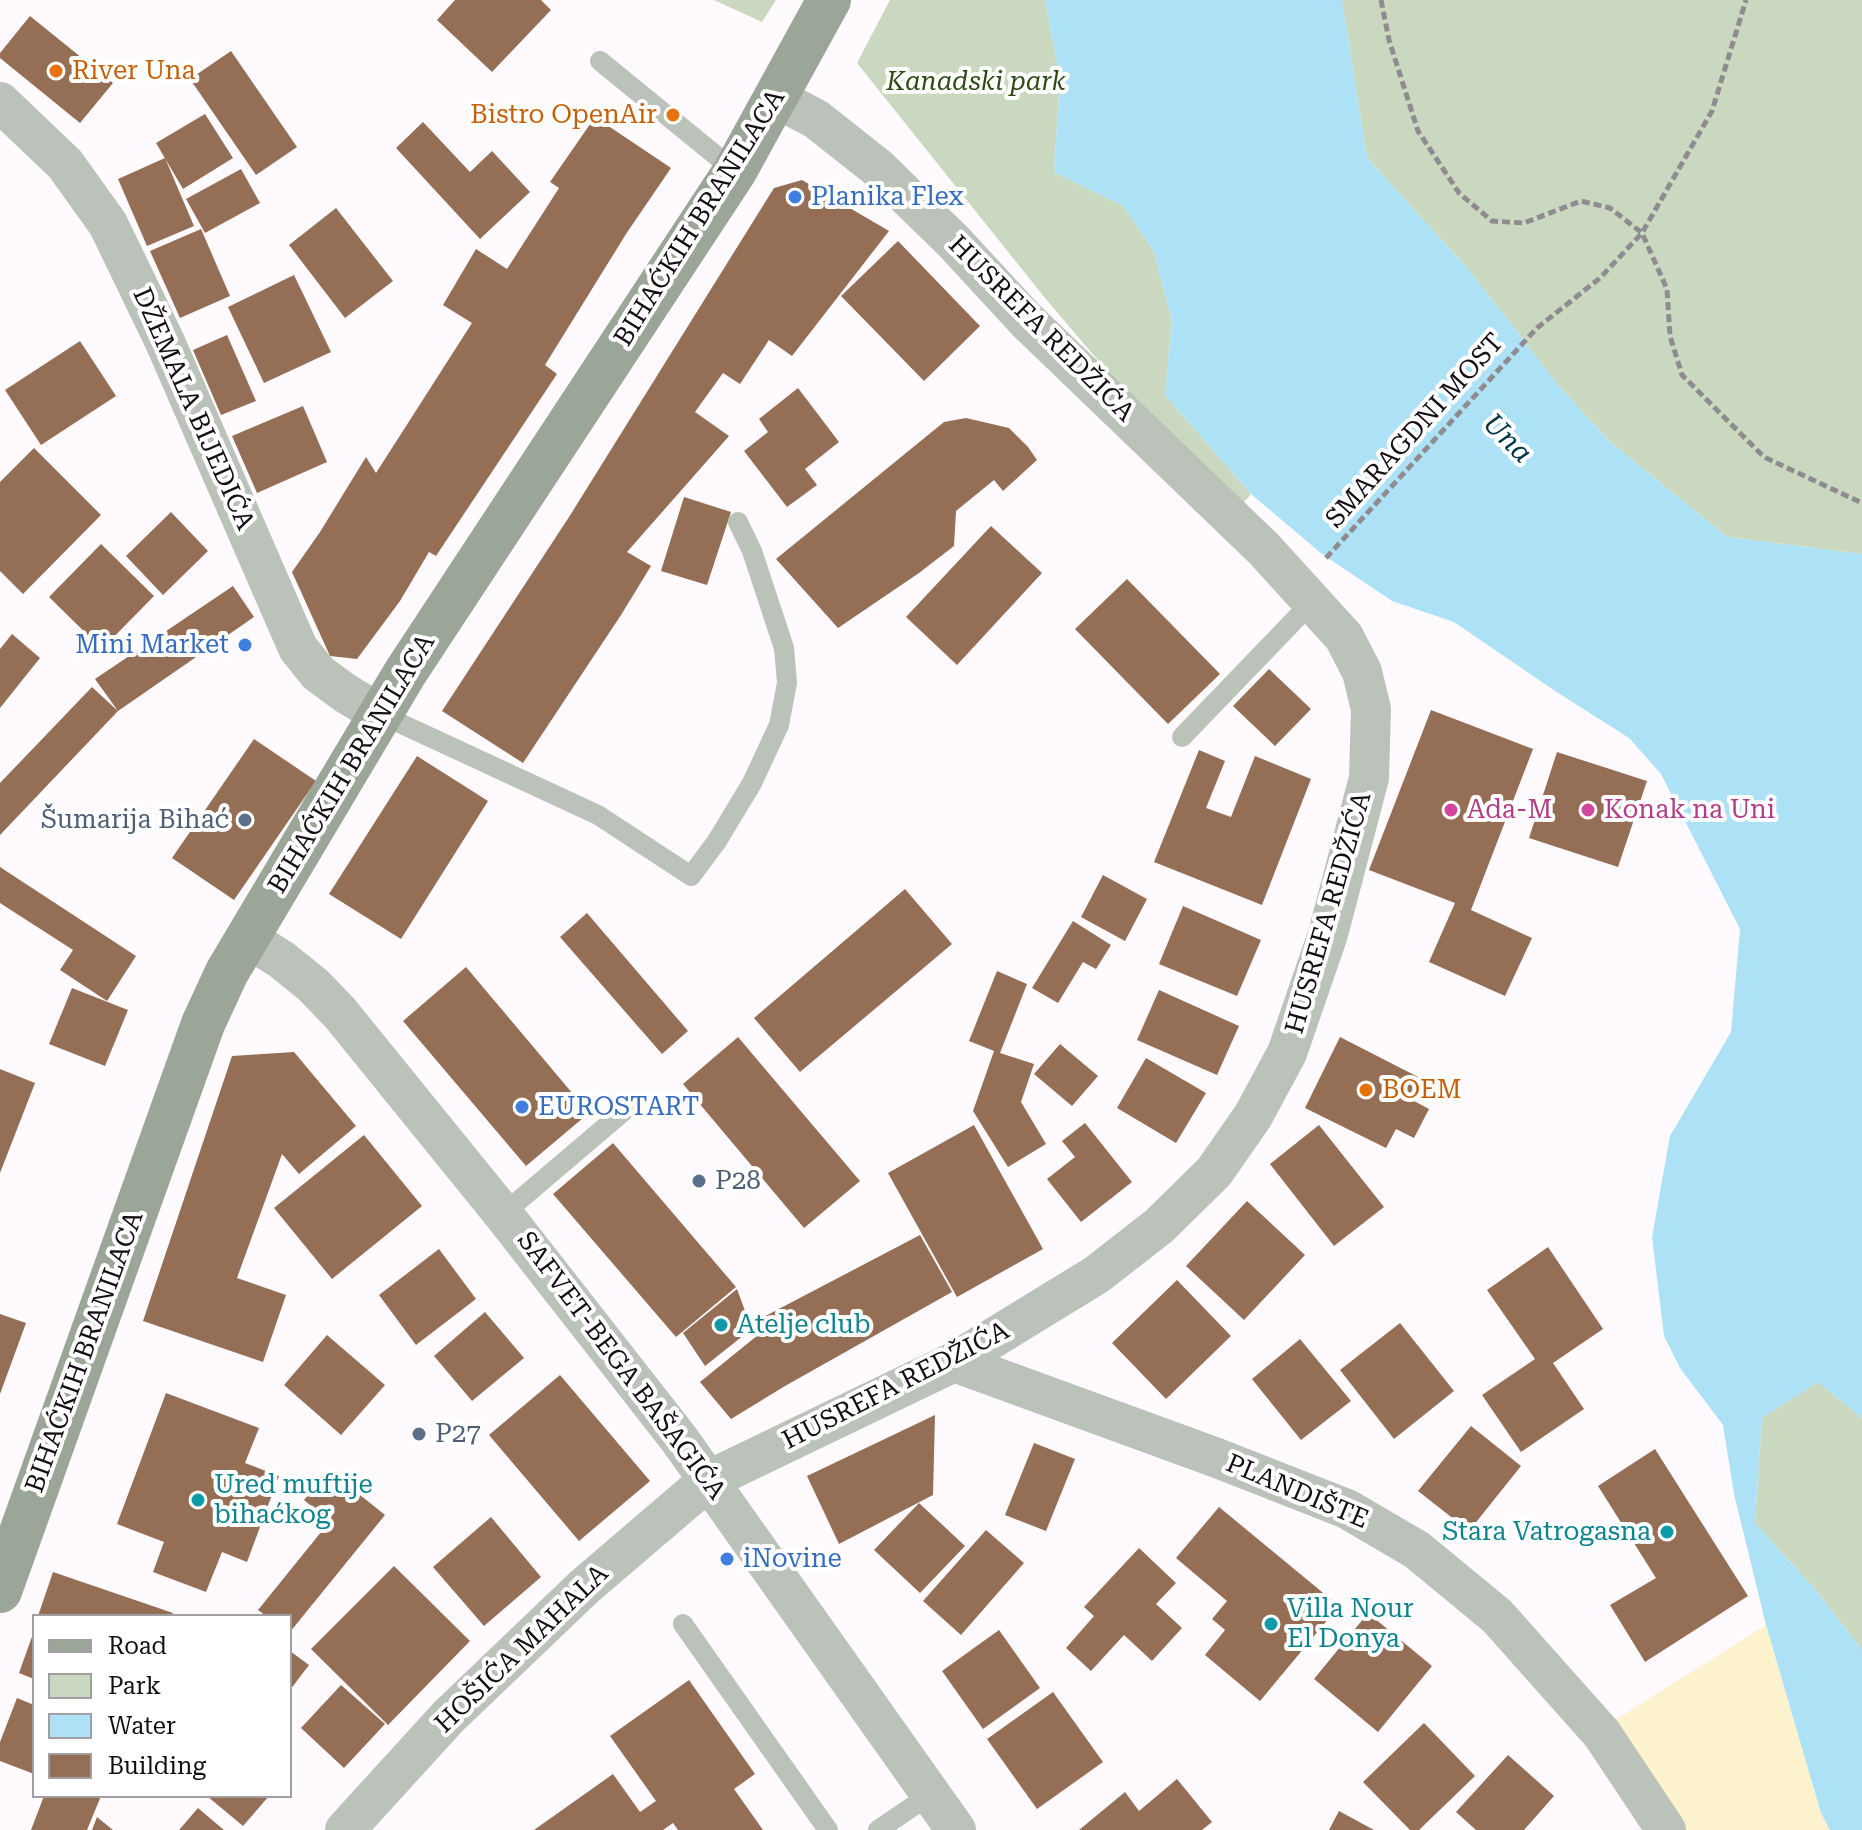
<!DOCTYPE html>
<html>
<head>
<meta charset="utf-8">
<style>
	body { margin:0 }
	#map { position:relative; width:1862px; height:1830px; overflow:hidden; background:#fefafe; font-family:"Roboto Serif",serif }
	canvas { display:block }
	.legend { position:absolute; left:32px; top:1614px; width:260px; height:184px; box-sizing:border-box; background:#fff; border:2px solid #a19fa1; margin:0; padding:10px 14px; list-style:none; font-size:24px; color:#140e14 }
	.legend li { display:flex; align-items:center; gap:16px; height:40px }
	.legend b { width:40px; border:2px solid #a19fa1 }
</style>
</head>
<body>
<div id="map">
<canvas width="1862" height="1830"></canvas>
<ul class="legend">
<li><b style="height:10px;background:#9ba698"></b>Road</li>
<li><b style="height:22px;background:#c9d8bf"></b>Park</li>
<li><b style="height:22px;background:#ade2f6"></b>Water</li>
<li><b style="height:22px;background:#956e56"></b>Building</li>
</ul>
</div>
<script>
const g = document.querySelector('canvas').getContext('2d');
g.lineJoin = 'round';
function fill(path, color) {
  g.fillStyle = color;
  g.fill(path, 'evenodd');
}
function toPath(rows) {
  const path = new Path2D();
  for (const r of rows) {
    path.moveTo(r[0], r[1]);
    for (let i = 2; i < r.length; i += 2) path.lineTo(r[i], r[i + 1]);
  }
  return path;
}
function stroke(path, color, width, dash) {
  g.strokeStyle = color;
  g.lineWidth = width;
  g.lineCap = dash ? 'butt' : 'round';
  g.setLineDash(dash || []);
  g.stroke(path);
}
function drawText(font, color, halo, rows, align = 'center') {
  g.font = font + ' "Roboto Serif",serif';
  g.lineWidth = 8;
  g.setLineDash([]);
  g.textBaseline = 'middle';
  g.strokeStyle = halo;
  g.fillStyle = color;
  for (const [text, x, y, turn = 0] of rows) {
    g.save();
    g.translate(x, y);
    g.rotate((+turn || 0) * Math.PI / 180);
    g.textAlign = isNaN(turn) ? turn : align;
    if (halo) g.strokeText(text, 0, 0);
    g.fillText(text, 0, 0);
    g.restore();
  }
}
fill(toPath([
	[714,0,776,0,762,22],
	[890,0,1045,0,1060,80,1054,172,1123,206,1154,251,1172,321,1165,395,1251,494,1231,517,1045,298,857,63],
	[1342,0,1862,0,1862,554,1727,537,1608,440,1558,385,1469,270,1367,158],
	[1818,1382,1862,1418,1862,1650,1815,1589,1755,1523,1762,1418]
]), '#c9d8bf');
fill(toPath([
	[1766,1625,1821,1813,1830,1830,1666,1830,1615,1720]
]), '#fcf2cd');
fill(toPath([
	[1045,0,1342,0,1367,158,1469,270,1558,385,1608,440,1727,537,1862,554,1862,1418,1818,1382,1762,1418,1755,1523,1815,1589,1862,1650,1862,1830,1830,1830,1821,1813,1766,1625,1734,1494,1723,1425,1680,1368,1664,1336,1652,1237,1670,1136,1731,1032,1740,929,1661,774,1629,738,1555,691,1454,622,1392,601,1322,554,1251,494,1165,395,1172,321,1154,251,1123,206,1054,172,1060,80]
]), '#ade2f6');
fill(toPath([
	[455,0,541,0,551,10,492,72,437,20],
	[30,16,113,83,80,123,0,58,0,53],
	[231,51,297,147,256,175,190,79],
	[205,114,233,158,183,189,156,143],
	[595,117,671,168,626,234,545,365,557,374,436,556,429,552,400,601,357,659,330,656,292,572,320,532,366,457,376,473,472,323,443,305,476,249,507,269,559,188,550,182],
	[423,122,470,172,492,151,530,192,480,239,396,148],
	[165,158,194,226,147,246,118,179],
	[241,169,260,203,205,233,186,199],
	[802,180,889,231,792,356,769,340,740,384,723,373,695,412,729,436,627,552,651,566,621,615,523,763,442,711,569,517,774,188],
	[336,208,393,281,345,318,289,245],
	[201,229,230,296,180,318,150,251],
	[898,241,980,326,924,381,841,296],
	[294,275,331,352,264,383,228,307],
	[227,335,256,401,221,415,193,350],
	[80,341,116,396,41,445,5,390],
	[798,388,839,442,805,469,817,485,787,507,744,451,768,432,759,419],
	[303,406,327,462,257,493,232,436],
	[966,418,1009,428,1028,447,1037,460,1003,491,994,480,956,511,954,546,919,573,838,628,776,559,944,422],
	[34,448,101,515,23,594,0,571,0,482],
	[684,497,731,512,707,585,661,571],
	[171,512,208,551,163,595,126,556],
	[991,526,1042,573,957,665,906,617],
	[101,544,154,596,102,649,49,597],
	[1127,579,1220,674,1168,724,1075,629],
	[233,586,254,617,118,711,0,835,0,783,92,687,118,711,95,679],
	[12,634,40,658,0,708,0,649],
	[1269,669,1311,709,1275,746,1233,706],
	[1431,710,1533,749,1471,910,1532,938,1505,996,1429,962,1455,903,1369,870],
	[254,739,316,781,234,900,172,858],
	[1199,750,1225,761,1206,808,1231,817,1255,756,1311,779,1262,905,1154,862],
	[1557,752,1647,781,1618,867,1529,838],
	[417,756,488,801,401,939,329,894],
	[0,867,136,956,107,1001,60,970,73,950,0,903],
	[1103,875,1147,899,1125,941,1081,917],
	[905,889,952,944,800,1072,754,1018],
	[1183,906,1261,940,1237,996,1159,964],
	[587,913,688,1031,662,1054,560,937],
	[1073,921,1111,945,1096,969,1083,962,1058,1003,1032,988],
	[466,967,589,1113,526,1166,403,1021],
	[997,971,1027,984,1000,1053,1034,1064,1021,1102,1046,1144,1008,1167,973,1111,994,1051,969,1041],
	[72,988,128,1010,105,1066,49,1044],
	[1159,990,1239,1026,1217,1075,1137,1040],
	[738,1037,860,1181,804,1228,683,1084],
	[1340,1037,1424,1080,1414,1101,1429,1109,1414,1138,1396,1129,1386,1148,1305,1108],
	[1060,1044,1098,1076,1072,1106,1034,1074],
	[294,1052,356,1126,299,1174,282,1154,237,1278,286,1295,263,1362,143,1321,232,1056],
	[1146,1058,1206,1093,1176,1143,1117,1108],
	[0,1069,35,1083,0,1173],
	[1085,1123,1132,1182,1081,1222,1047,1179,1075,1157,1062,1141],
	[974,1125,1043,1249,957,1297,888,1173],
	[1319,1125,1384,1207,1334,1246,1270,1164],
	[364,1135,422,1206,332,1279,274,1208],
	[613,1143,736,1287,676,1337,553,1194],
	[1247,1201,1305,1255,1244,1320,1186,1266],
	[920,1235,952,1292,785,1386,731,1419,700,1382,758,1335,752,1323],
	[1548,1247,1603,1329,1553,1363,1584,1409,1521,1452,1482,1395,1535,1359,1487,1290],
	[439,1249,476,1299,416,1345,379,1295],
	[1177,1280,1231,1336,1166,1399,1112,1343],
	[737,1289,748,1319,749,1331,705,1366,683,1333],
	[485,1312,524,1358,472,1401,434,1356],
	[0,1314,26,1323,0,1394],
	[1400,1323,1454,1391,1394,1439,1340,1370],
	[327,1335,385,1385,341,1435,284,1385],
	[1300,1339,1351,1401,1301,1440,1252,1379],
	[560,1375,650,1481,579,1541,489,1435],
	[166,1393,259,1428,245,1463,279,1476,247,1562,222,1552,206,1592,153,1572,164,1542,117,1524],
	[935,1415,933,1495,839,1544,807,1476],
	[1471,1426,1521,1466,1469,1531,1418,1491],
	[1034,1443,1075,1459,1046,1531,1005,1515],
	[1655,1449,1748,1596,1645,1662,1610,1605,1656,1578,1598,1486],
	[329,1470,385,1515,290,1632,290,1616,266,1616,258,1610,330,1521,304,1500],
	[919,1503,965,1546,920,1593,874,1550],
	[1219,1507,1339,1606,1260,1701,1205,1655,1225,1630,1212,1619,1227,1601,1176,1558],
	[491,1517,541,1577,484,1626,433,1567],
	[986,1530,1024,1563,961,1635,923,1601],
	[1139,1548,1176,1583,1156,1604,1182,1628,1152,1661,1124,1635,1091,1671,1066,1648,1094,1616,1084,1607],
	[394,1566,470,1641,388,1725,311,1649],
	[53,1572,173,1613,172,1616,38,1616],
	[1368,1613,1432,1666,1378,1732,1314,1679],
	[999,1630,1040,1688,983,1729,942,1671],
	[34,1631,34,1679,19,1673],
	[290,1651,309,1665,290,1690],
	[689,1680,755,1774,734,1789,763,1830,678,1830,673,1823,663,1830,534,1830,613,1774,640,1812,656,1801,610,1736],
	[341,1685,385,1724,344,1768,301,1728],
	[1053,1692,1103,1762,1037,1809,987,1739],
	[17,1698,34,1705,34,1774,0,1761,0,1742],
	[1424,1723,1475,1776,1419,1830,1410,1830,1363,1782],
	[1508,1755,1554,1796,1524,1830,1476,1830,1456,1812],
	[1177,1779,1212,1822,1202,1830,1079,1830,1125,1792,1139,1811],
	[44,1796,101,1796,87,1830,31,1830],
	[207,1796,269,1796,243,1826],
	[198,1808,224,1830,179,1830],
	[1339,1811,1374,1830,1329,1830],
	[97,1817,113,1830,92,1830]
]), '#956e56');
stroke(toPath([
	[1381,0,1389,40,1418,131,1459,193,1492,221,1524,223,1581,201,1610,208,1642,233,1667,289,1670,336,1682,375,1764,457,1862,503],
	[1326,558,1537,328,1600,278,1642,233,1712,111,1746,0]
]), '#908b90', 5, [8, 4]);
stroke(toPath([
	[600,61,735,171],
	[380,714,598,815,691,876,717,841,752,783,779,725,787,683,784,648,752,551,738,522],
	[1182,737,1312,602],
	[503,1214,624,1111],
	[683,1624,828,1830],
	[878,1830,931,1794]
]), '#bbc2b9', 20);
stroke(toPath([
	[0,102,65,164,108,224,165,342,298,648,318,673,345,693,380,714],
	[246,937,282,960,313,985,340,1013,503,1214,679,1439,956,1830],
	[954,1362,1217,1458,1347,1509,1417,1550,1497,1616,1602,1734,1666,1830],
	[345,1830,448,1717,584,1587,709,1480,954,1362,1096,1275,1159,1226,1214,1172,1253,1116,1287,1053,1328,934,1369,778,1371,709,1362,672,1344,637,1264,549,1026,320,953,241,878,168,816,119,776,98]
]), '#bbc2b9', 40);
stroke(toPath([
	[0,1591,203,1024,227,972,405,673,735,171,829,0]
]), '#9ba698', 44);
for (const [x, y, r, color] of [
	[56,71,8,"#e8710a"],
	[673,115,8,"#e8710a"],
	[795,197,8,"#3f7fe0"],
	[245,645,8,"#3f7fe0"],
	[1451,810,8,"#d1479c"],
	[1588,810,8,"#d1479c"],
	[245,820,8,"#5c6f8a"],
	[1366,1090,8,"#e8710a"],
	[522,1107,8,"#3f7fe0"],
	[699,1181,8,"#5c6f8a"],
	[721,1325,8,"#0f9aa8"],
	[419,1434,8,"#5c6f8a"],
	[198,1500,8,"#0f9aa8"],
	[1667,1532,8,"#0f9aa8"],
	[727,1559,8,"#3f7fe0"],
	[1271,1624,8,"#0f9aa8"]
]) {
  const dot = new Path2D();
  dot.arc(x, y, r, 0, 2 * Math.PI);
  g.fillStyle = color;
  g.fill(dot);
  stroke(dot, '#fff', 3);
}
drawText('26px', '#c56008', '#fff', [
	["River Una",72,71],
	["Bistro OpenAir",657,115,"right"],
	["BOEM",1382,1090]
], 'left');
drawText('italic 26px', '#2d4b12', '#fff', [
	["Kanadski park",976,82]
]);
drawText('26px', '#366cbe', '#fff', [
	["Planika Flex",811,197],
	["Mini Market",229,645,"right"],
	["EUROSTART",538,1107],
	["iNovine",743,1559]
], 'left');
drawText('26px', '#140e14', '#fff', [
	["BIHAĆKIH BRANILACA",700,218,-58],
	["HUSREFA REDŽIĆA",1041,329,45],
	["DŽEMALA BIJEDIĆA",193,409,66],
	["SMARAGDNI MOST",1415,431,-48],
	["BIHAĆKIH BRANILACA",352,764,-59],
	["HUSREFA REDŽIĆA",1329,913,-74],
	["BIHAĆKIH BRANILACA",85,1352,-70],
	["SAFVET-BEGA BAŠAGIĆA",621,1366,53],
	["HUSREFA REDŽIĆA",896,1386,-27],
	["PLANDIŠTE",1297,1492,23],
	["HOŠIĆA MAHALA",522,1649,-44]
]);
drawText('26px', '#b23c85', '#fff', [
	["Ada-M",1467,810],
	["Konak na Uni",1604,810]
], 'left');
drawText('26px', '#4e5e75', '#fff', [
	["Šumarija Bihać",229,820,"right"],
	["P28",715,1181],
	["P27",435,1434]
], 'left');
drawText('26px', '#0d838f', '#fff', [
	["Atelje club",737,1325],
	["Ured muftije",214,1485],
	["bihaćkog",214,1515],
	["Stara Vatrogasna",1651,1532,"right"],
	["Villa Nour",1287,1609],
	["El Donya",1287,1639]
], 'left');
drawText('italic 28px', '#023342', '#fff', [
	["Una",1507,439,45]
]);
</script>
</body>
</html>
